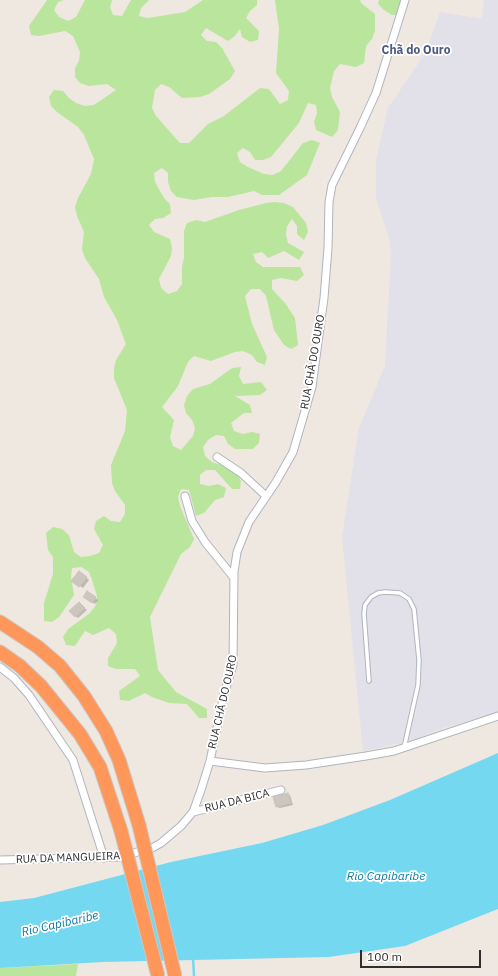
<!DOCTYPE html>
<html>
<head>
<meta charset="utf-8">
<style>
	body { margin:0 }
	#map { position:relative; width:498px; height:976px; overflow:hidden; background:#efe8e0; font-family:"IBM Plex Sans",sans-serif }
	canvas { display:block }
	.scale { position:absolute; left:360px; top:950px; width:121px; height:18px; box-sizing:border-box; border:2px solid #2e2e2e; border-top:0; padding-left:5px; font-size:12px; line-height:14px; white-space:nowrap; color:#2e2e2e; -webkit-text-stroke:3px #fff; paint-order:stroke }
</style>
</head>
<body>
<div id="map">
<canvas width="498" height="976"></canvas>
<div class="scale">100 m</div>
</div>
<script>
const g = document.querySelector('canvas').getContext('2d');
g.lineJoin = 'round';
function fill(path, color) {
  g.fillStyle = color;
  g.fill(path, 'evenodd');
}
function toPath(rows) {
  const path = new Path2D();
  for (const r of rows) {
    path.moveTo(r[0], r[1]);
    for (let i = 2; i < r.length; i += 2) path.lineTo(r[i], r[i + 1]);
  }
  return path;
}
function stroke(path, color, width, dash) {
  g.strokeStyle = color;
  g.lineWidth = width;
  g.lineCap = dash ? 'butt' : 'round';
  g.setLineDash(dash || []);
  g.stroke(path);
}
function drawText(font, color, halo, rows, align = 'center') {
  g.font = font + ' "IBM Plex Sans",sans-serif';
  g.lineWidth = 3.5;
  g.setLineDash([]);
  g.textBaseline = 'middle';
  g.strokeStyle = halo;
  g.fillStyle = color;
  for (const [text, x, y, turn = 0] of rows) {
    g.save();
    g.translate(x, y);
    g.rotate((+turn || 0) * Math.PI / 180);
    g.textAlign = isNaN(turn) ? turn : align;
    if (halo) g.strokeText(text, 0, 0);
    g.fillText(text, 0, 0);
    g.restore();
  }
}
fill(toPath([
	[484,0,498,0,498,712,443,728,410,741,363,751,342,537,359,428,385,366,391,254,389,237,376,198,376,160,388,108,426,52,440,12,482,19]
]), '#e2e0e8');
fill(toPath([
	[47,0,64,0,58,2,54,10,59,17,68,21,76,17,85,0,112,0,110,7,113,15,122,16,131,0,149,0,141,8,139,16,148,18,185,12,203,0,257,0,257,5,250,11,246,18,259,31,258,40,250,42,242,37,240,29,235,36,228,41,206,28,201,35,207,41,216,42,222,48,235,71,230,79,209,94,200,97,182,98,169,87,161,84,155,90,152,108,156,116,180,143,189,143,208,124,224,116,260,88,269,89,280,104,288,100,289,91,276,73,279,29,275,0,360,0,361,3,375,14,375,31,372,39,366,46,364,63,356,67,340,64,334,71,330,88,332,97,340,112,338,130,332,137,316,130,314,122,317,113,316,105,308,103,299,123,271,157,263,160,255,160,250,152,243,148,237,153,240,162,248,167,264,174,273,175,281,171,303,143,312,140,320,143,307,175,279,195,262,195,254,191,228,197,211,197,194,200,177,197,171,191,168,182,168,173,162,168,154,173,155,182,164,198,170,204,171,213,163,218,155,219,149,225,154,232,170,239,172,248,171,256,159,279,161,288,168,294,177,291,182,284,182,267,184,258,184,231,187,223,196,220,205,222,239,210,266,203,275,202,284,203,293,207,306,223,308,232,304,240,297,234,297,226,292,219,287,226,286,235,288,243,304,252,299,260,284,251,268,258,262,252,253,254,256,262,263,267,300,267,304,275,297,281,281,278,272,280,272,289,285,303,295,318,298,345,291,349,284,345,274,330,266,296,260,289,251,289,245,296,252,324,267,357,265,365,257,362,252,355,243,351,235,352,211,361,194,356,188,362,178,386,162,407,174,420,170,437,173,446,181,450,193,436,195,428,192,420,186,413,184,405,187,396,193,389,210,384,232,368,241,367,239,376,243,384,261,382,267,390,260,395,235,396,250,405,252,413,244,413,231,423,234,431,243,434,252,432,260,434,259,443,253,449,235,449,228,444,224,436,216,435,208,440,203,447,205,456,212,462,221,465,236,473,241,481,240,489,232,489,215,470,206,470,200,475,200,484,209,486,218,484,226,488,224,497,215,500,204,513,196,516,189,490,181,489,178,497,180,506,194,539,190,547,181,554,150,617,158,670,176,692,207,709,207,718,199,718,187,704,169,703,152,697,145,693,129,701,120,700,119,691,140,676,135,669,116,669,108,666,108,658,117,643,116,634,109,628,93,635,85,631,75,646,66,645,63,637,68,629,90,613,96,605,97,596,92,580,89,572,81,567,72,568,71,577,74,595,59,617,52,622,44,621,44,603,53,574,53,557,48,550,46,533,53,527,62,529,69,535,74,552,81,557,90,556,99,553,103,545,94,529,96,521,104,516,111,521,120,522,125,514,125,505,115,491,112,483,111,465,125,431,127,410,114,378,114,369,116,360,126,344,117,320,104,297,99,279,85,258,82,249,84,232,77,216,75,207,78,198,91,174,94,159,84,135,78,127,57,112,51,106,49,97,54,90,63,91,69,98,76,103,85,106,94,105,116,90,107,84,89,86,80,83,75,77,75,68,79,61,80,52,73,36,65,31,39,36,31,35,29,26],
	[379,0,401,0,400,15,392,15,384,10,378,4],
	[78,964,76,976,0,976,0,968]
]), '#bae59d');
fill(toPath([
	[498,753,498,909,405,946,329,957,103,962,0,968,0,902,34,898,171,862,262,843,323,825,390,800]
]), '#74d8f1');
fill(toPath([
	[82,574,89,580,83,588,73,581],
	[87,593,98,600,95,604,84,597],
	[79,603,87,610,78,618,70,611],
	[288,794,290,795,293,805,280,808,277,807,274,798]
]), '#0003');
stroke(toPath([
	[193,957,194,976]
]), '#74d8f1', 2.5);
const building = toPath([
	[79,571,87,577,79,587,71,581,79,571],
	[87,591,96,597,92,603,83,597,87,591],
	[79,602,85,608,75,617,69,611,79,602],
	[288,793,291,803,276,807,273,797,288,793]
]);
fill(building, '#cbc6be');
stroke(building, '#cbc3b9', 1);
const lane = toPath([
	[369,681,364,614,365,605,371,597,378,593,385,592,400,593,409,599,414,609,419,660,418,685,404,748]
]);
const street = toPath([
	[217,457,241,473,266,496],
	[185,496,192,521,205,542,234,578],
	[0,667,14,678,29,695,73,760,104,858],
	[210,761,265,768,306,765,366,756,394,751,498,716],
	[193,812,281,790],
	[0,860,119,857,152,848,161,843,181,826,193,812,201,790,210,761,224,694,233,665,234,572,237,552,249,522,276,482,293,452,312,387,324,298,328,248,329,202,332,185,360,128,376,93,405,0]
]);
const highway = toPath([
	[0,622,38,647,60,666,84,696,106,731,119,760,139,825],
	[0,652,20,666,41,686,80,734,100,767,121,831]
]);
stroke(lane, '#b0b4be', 5.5);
stroke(street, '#b0b4be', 9);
stroke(highway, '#c9c9c9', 15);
stroke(lane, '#fff', 3.5);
stroke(street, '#fff', 7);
stroke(highway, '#ff975b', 13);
const highwayBridge = toPath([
	[139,825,175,976],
	[121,831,158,976]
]);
stroke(highwayBridge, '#c9c9c9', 15, []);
stroke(highwayBridge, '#ff975b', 13);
drawText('11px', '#2e2e2e', '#fff', [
	["RUA CHÃ DO OURO",313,362,-80],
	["RUA CHÃ DO OURO",223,702,-77],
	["RUA DA BICA",237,801,-14],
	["RUA DA MANGUEIRA",68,858,-2]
]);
drawText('bold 12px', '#4c5980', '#fff', [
	["Chã do Ouro",416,51]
]);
drawText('italic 12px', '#0c79a3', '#fff', [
	["Rio Capibaribe",386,877],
	["Rio Capibaribe",60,924,-13]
]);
</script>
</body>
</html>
